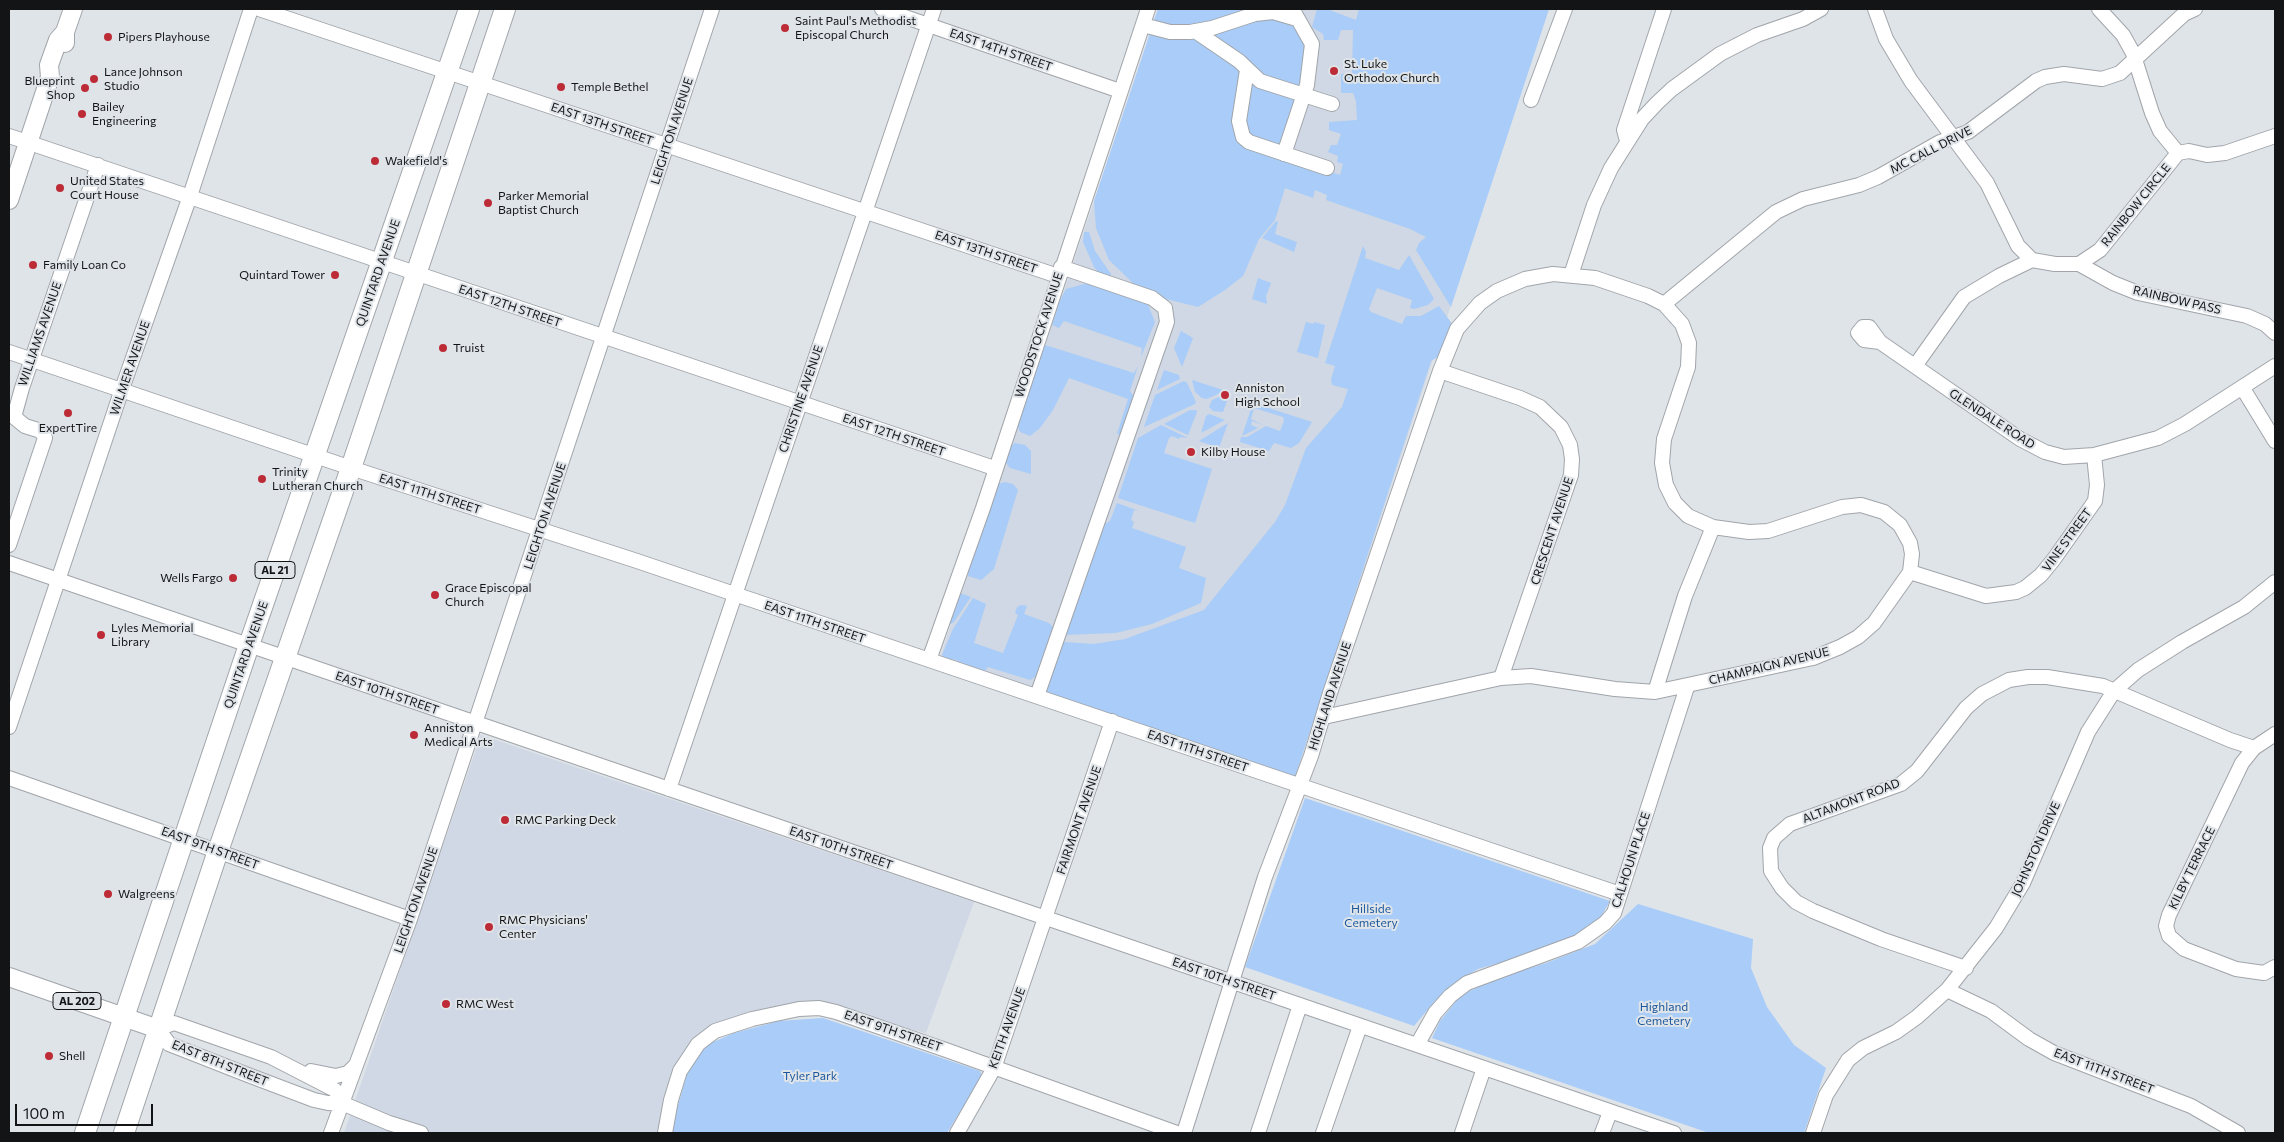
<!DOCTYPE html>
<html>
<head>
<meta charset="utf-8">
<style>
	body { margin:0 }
	#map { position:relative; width:2284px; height:1142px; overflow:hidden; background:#dfe4e9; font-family:Commissioner,sans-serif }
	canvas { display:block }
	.frame { position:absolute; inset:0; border:10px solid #131416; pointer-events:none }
	.scale { position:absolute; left:15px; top:1104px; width:138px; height:22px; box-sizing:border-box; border:2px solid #131416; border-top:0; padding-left:6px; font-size:15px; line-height:18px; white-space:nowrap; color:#131416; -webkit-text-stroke:4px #dfe4e9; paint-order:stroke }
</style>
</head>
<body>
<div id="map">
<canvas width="2284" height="1142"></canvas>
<div class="frame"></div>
<div class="scale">100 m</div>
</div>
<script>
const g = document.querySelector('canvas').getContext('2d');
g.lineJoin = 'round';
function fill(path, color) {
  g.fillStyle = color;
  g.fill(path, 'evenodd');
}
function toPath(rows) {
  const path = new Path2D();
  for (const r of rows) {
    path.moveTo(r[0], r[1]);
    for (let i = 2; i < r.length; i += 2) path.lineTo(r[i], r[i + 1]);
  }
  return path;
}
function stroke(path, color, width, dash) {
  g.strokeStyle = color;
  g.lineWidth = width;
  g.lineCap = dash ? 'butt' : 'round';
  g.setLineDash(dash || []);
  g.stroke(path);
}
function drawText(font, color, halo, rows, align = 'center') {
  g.font = font + ' Commissioner,sans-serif';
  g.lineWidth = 4;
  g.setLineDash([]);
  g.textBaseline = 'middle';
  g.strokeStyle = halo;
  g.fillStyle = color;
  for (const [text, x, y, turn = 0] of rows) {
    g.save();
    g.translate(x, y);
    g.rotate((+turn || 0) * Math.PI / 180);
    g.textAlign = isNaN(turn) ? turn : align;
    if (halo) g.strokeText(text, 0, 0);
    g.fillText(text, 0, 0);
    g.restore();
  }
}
fill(toPath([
	[1159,9,1549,9,1295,777,940,657],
	[481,735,974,902,926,1033,804,1002,770,1009,750,1017,682,1057,667,1090,658,1133,344,1133]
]), '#cfd8e4');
fill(toPath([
	[1158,9,1286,9,1187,28,1153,23],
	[1317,9,1327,9,1356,20,1359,9,1549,9,1451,307,1416,250,1419,243,1426,237,1410,229,1326,200,1327,195,1315,190,1313,198,1285,188,1275,220,1259,239,1243,276,1225,290,1198,307,1162,298,1135,285,1109,260,1096,228,1094,201,1151,30,1193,35,1236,65,1242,73,1236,132,1309,165,1340,175,1343,164,1337,162,1338,156,1328,152,1331,145,1337,145,1341,134,1329,130,1329,122,1357,120,1356,101,1353,93,1341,93,1341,74,1352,73,1353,30,1341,30,1338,40,1324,40,1323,34,1312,27],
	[1272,16,1291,24,1297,29,1307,47,1300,85,1296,89,1267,81,1204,34],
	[1253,82,1296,97,1281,148,1246,133,1244,112,1248,87],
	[1276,221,1278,222,1275,234,1297,242,1294,252,1262,238],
	[1084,232,1089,232,1095,251,1111,274,1110,278,1101,276,1094,267,1083,242],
	[1363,246,1366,252,1365,258,1399,270,1409,255,1434,299,1428,305,1414,309,1410,308,1412,300,1377,288,1369,309,1371,312,1402,324,1406,316,1421,316,1439,306,1453,325,1446,336,1438,357,1431,361,1295,777,1044,692,1057,647,1064,642,1094,644,1125,639,1204,610,1275,522,1285,505,1306,448,1342,407,1348,389,1332,385,1331,379,1335,366,1325,363],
	[1258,278,1271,283,1266,296,1267,304,1252,299],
	[1084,284,1097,285,1147,302,1155,322,1141,357,1142,348,1064,321,1059,328,1052,325,1060,300,1066,289],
	[1306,322,1313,324,1314,322,1325,325,1318,358,1297,352],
	[1181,331,1193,338,1182,367,1174,348],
	[1045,345,1134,373,1138,366,1130,391,1134,397,1121,435,1117,434,1128,399,1069,378,1053,410,1040,428,1030,436,1020,432,1017,425],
	[1164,370,1179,375,1180,379,1157,390],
	[1192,380,1223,390,1222,392,1207,399,1202,398,1195,392],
	[1184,381,1187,383,1196,402,1195,404,1144,427,1155,395],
	[1226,394,1229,396,1223,412,1213,411,1209,407,1212,400],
	[1253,403,1312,422,1299,443,1291,448,1274,443,1269,451,1240,442,1241,437,1247,437,1266,426,1280,431,1284,421,1283,417,1254,408,1251,419,1263,425,1252,421,1251,425,1258,428,1242,436],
	[1190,410,1196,410,1197,412,1188,435,1164,424],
	[1209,414,1225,420,1201,433,1206,416],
	[1228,423,1219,448,1199,441],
	[1161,425,1188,438,1180,437,1179,439,1172,436,1169,438,1164,453,1212,469,1195,523,1118,498,1138,438],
	[1015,443,1025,445,1031,451,1031,474,1010,468,1006,463,1010,447],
	[1005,482,1013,484,1018,490,994,569,981,580,968,576,967,570,998,484],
	[1117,503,1139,511,1134,510,1131,520,1134,522,1132,528,1186,547,1179,568,1206,578,1201,603,1152,624,1116,633,1063,635,1099,527,1110,521],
	[960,593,971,597,954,622,949,625],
	[973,598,986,604,974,643,1003,653,1018,615,1015,613,1017,607,1022,605,1027,606,1024,614,1049,623,1055,629,1038,675,1035,677,1030,680,988,667,985,671,966,665,956,660,944,658,942,655,953,629],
	[1305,798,1610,901,1601,917,1582,933,1534,953,1478,969,1454,983,1435,1001,1414,1026,1245,967],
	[1638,904,1753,939,1751,968,1767,1007,1794,1045,1826,1068,1804,1133,1709,1133,1432,1038,1440,1021,1461,995,1498,978,1546,963,1595,944],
	[823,1018,980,1071,982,1076,947,1133,670,1133,687,1074,699,1054,711,1043,734,1033,779,1021]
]), '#a9ccf8');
const minor = toPath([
	[259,9,1058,276],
	[882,9,1120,91],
	[1875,9,1886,39,1911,81,1987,183,2018,246,2032,260,2055,264,2079,264,2100,250,2178,153],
	[2099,9,2123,35,2133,53,2152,113,2160,131,2178,153,2189,151,2207,155,2225,153,2275,136],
	[1143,25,1170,32,1190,32,1212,28,1255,14,1273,12,1297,19],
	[1195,31,1239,61,1260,81,1332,104],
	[1247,70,1239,121,1243,137,1249,142,1327,168],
	[1531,100,1565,9],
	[9,136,994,468],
	[1627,141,1624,130,1664,9],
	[1284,154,1307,85,1312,44,1294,12],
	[2079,264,2113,283,2138,293,2247,316,2265,324,2275,333],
	[1571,275,1594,205,1611,168,1642,119,1657,103,1672,89,1720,54,1757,35,1803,19,1821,9],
	[1664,304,1776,212,1803,199,1859,185,1878,177,1940,142,1968,132,2036,81,2045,77,2064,74,2102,79,2120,73,2184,14,2195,9],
	[1863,327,1869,327,1880,342,1864,340,1858,333,1863,327],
	[1880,342,2020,439,2045,452,2064,457,2094,455,2158,438,2185,424,2275,366],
	[9,352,351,468,637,561,1620,894],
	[1915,366,1964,297,1999,276,2032,260],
	[1440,371,1520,398,1540,407,1561,427,1570,445,1572,459,1571,475,1501,678],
	[2242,387,2275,441],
	[9,545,45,438,41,431,25,426,14,417,22,388,98,165],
	[9,563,1674,1133],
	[1910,572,1986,596,2016,592,2025,588,2041,575,2054,559,2095,501,2097,485,2094,455],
	[929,660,983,508,1148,9],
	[1655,692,1685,596,1713,527],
	[1037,696,1167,322,1165,308,1152,298,1061,267],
	[9,727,122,389,190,196,251,9],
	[2275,734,2254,748,2242,763,2169,915,2166,926,2169,936,2184,949,2236,969,2264,973,2275,967],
	[9,778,410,919],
	[669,789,934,9],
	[1966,968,1881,939,1813,911,1796,902,1782,888,1771,871,1770,848,1774,838,1790,824,1901,784,1917,771,1966,708,1982,694,2009,680,2028,677,2047,677,2103,686,2230,740,2254,748],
	[1947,990,1991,1011,2029,1039,2054,1053,2191,1106,2238,1133],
	[1417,1045,1435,1013,1450,996,1467,983,1578,942,1605,923,1614,913,1687,687],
	[311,1071,336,1076,348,1073,356,1065],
	[344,1104,335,1090,271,1057,174,1023,158,1029,169,1044,248,1075,314,1100,328,1103,344,1104,389,1123,421,1133],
	[331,1133,410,919,712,9],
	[665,1133,671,1100,680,1071,698,1044,715,1031,752,1019,799,1009,819,1008,836,1012,946,1050,1177,1133],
	[957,1133,994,1068,1112,721],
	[1184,1133,1265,877,1311,756,1330,693,1440,371,1457,329,1480,303,1497,291,1525,279,1553,274,1595,278,1648,296,1664,304,1682,324,1689,343,1688,367,1664,439,1662,463,1666,485,1675,503,1688,516,1713,527,1749,532,1768,531,1842,507,1861,505,1884,512,1900,525,1910,543,1912,554,1910,572,1874,623,1858,637,1840,647,1813,658,1655,692,1615,689,1531,676,1501,678,1324,717],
	[1258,1133,1300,1005],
	[1323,1133,1360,1026],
	[1462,1133,1484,1068],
	[1602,1133,1610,1112],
	[1813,1133,1826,1095,1848,1060,1863,1048,1896,1032,1917,1017,1947,990,1996,928,2023,883,2088,732,2114,691,2138,670,2182,642,2244,607,2275,582]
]);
const major = toPath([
	[65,43,65,32,73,9],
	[9,200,50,77,49,65,58,40,65,32],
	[9,977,158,1029]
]);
const highway = toPath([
	[85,1133,249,645,469,9],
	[124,1133,218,851,351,468,505,9]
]);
stroke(minor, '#a1a5aa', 16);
stroke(major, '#a1a5aa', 20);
stroke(highway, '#a1a5aa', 22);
stroke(minor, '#fff', 14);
stroke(major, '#fff', 18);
stroke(highway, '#fff', 20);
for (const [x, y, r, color] of [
	[785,28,5,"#bc2b36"],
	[108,37,5,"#bc2b36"],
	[1334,71,5,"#bc2b36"],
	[94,79,5,"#bc2b36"],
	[561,87,5,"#bc2b36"],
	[85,88,5,"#bc2b36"],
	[82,114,5,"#bc2b36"],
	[375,161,5,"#bc2b36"],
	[60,188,5,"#bc2b36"],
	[488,203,5,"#bc2b36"],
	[33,265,5,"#bc2b36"],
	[335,275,5,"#bc2b36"],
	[443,348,5,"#bc2b36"],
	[1225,395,5,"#bc2b36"],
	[68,413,5,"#bc2b36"],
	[1191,452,5,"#bc2b36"],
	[262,479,5,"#bc2b36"],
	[233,578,5,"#bc2b36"],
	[435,595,5,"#bc2b36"],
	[101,635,5,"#bc2b36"],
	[414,735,5,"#bc2b36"],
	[505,820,5,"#bc2b36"],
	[108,894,5,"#bc2b36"],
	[489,927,5,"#bc2b36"],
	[446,1004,5,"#bc2b36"],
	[49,1056,5,"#bc2b36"]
]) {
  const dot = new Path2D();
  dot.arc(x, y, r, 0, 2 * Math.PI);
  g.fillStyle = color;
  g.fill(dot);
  stroke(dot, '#dfe4e9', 2);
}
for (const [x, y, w] of [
	[275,570,40],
	[77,1001,48]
]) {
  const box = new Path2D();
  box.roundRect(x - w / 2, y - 8.5, w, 17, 4);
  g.fillStyle = '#dfe4e9';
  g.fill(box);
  stroke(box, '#131416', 1);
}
drawText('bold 11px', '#131416', null, [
	["AL 21",275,570],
	["AL 202",77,1001]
]);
drawText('12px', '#131416', '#dfe4e9', [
	["Saint Paul's Methodist",795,21],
	["Episcopal Church",795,35],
	["Pipers Playhouse",118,37],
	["St. Luke",1344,64],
	["Orthodox Church",1344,78],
	["Lance Johnson",104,72],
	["Studio",104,86],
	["Blueprint",75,81,"right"],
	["Shop",75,95,"right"],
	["Temple Bethel",571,87],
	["Bailey",92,107],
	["Engineering",92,121],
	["Wakefield's",385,161],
	["United States",70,181],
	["Court House",70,195],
	["Parker Memorial",498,196],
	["Baptist Church",498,210],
	["Family Loan Co",43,265],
	["Quintard Tower",325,275,"right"],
	["Truist",453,348],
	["Anniston",1235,388],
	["High School",1235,402],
	["ExpertTire",68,428,"center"],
	["Kilby House",1201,452],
	["Trinity",272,472],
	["Lutheran Church",272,486],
	["Wells Fargo",223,578,"right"],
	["Grace Episcopal",445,588],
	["Church",445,602],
	["Lyles Memorial",111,628],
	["Library",111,642],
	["Anniston",424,728],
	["Medical Arts",424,742],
	["RMC Parking Deck",515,820],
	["Walgreens",118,894],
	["RMC Physicians'",499,920],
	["Center",499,934],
	["RMC West",456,1004],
	["Shell",59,1056]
], 'left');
drawText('12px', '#131416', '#dfe4e9', [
	["EAST 14TH STREET",1001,50,19],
	["EAST 13TH STREET",602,124,19],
	["LEIGHTON AVENUE",672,131,-72],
	["MC CALL DRIVE",1931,150,-27],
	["RAINBOW CIRCLE",2136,205,-51],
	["EAST 13TH STREET",986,252,19],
	["QUINTARD AVENUE",378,273,-71],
	["RAINBOW PASS",2177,300,13],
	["EAST 12TH STREET",510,306,19],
	["WILLIAMS AVENUE",40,334,-71],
	["WOODSTOCK AVENUE",1039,335,-72],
	["WILMER AVENUE",130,368,-71],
	["CHRISTINE AVENUE",801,399,-71],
	["GLENDALE ROAD",1992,419,33],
	["EAST 12TH STREET",894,435,19],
	["EAST 11TH STREET",430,494,18],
	["LEIGHTON AVENUE",545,516,-72],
	["CRESCENT AVENUE",1552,531,-72],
	["VINE STREET",2067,540,-54],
	["EAST 11TH STREET",815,622,19],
	["QUINTARD AVENUE",246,655,-71],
	["CHAMPAIGN AVENUE",1769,666,-14],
	["EAST 10TH STREET",387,693,19],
	["HIGHLAND AVENUE",1330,696,-72],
	["EAST 11TH STREET",1198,751,19],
	["ALTAMONT ROAD",1851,801,-21],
	["FAIRMONT AVENUE",1079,820,-71],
	["EAST 9TH STREET",210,848,20],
	["EAST 10TH STREET",841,848,19],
	["JOHNSTON DRIVE",2036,849,-66],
	["CALHOUN PLACE",1631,860,-72],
	["KILBY TERRACE",2192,868,-64],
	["LEIGHTON AVENUE",416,900,-71],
	["EAST 10TH STREET",1224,979,19],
	["KEITH AVENUE",1007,1028,-70],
	["EAST 9TH STREET",893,1031,19],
	["EAST 8TH STREET",220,1063,22],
	["EAST 11TH STREET",2104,1071,21]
]);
drawText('12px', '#1b579c', '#dfe4e9', [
	["Hillside",1371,909],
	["Cemetery",1371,923],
	["Highland",1664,1007],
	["Cemetery",1664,1021],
	["Tyler Park",810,1076]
]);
</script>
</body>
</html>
